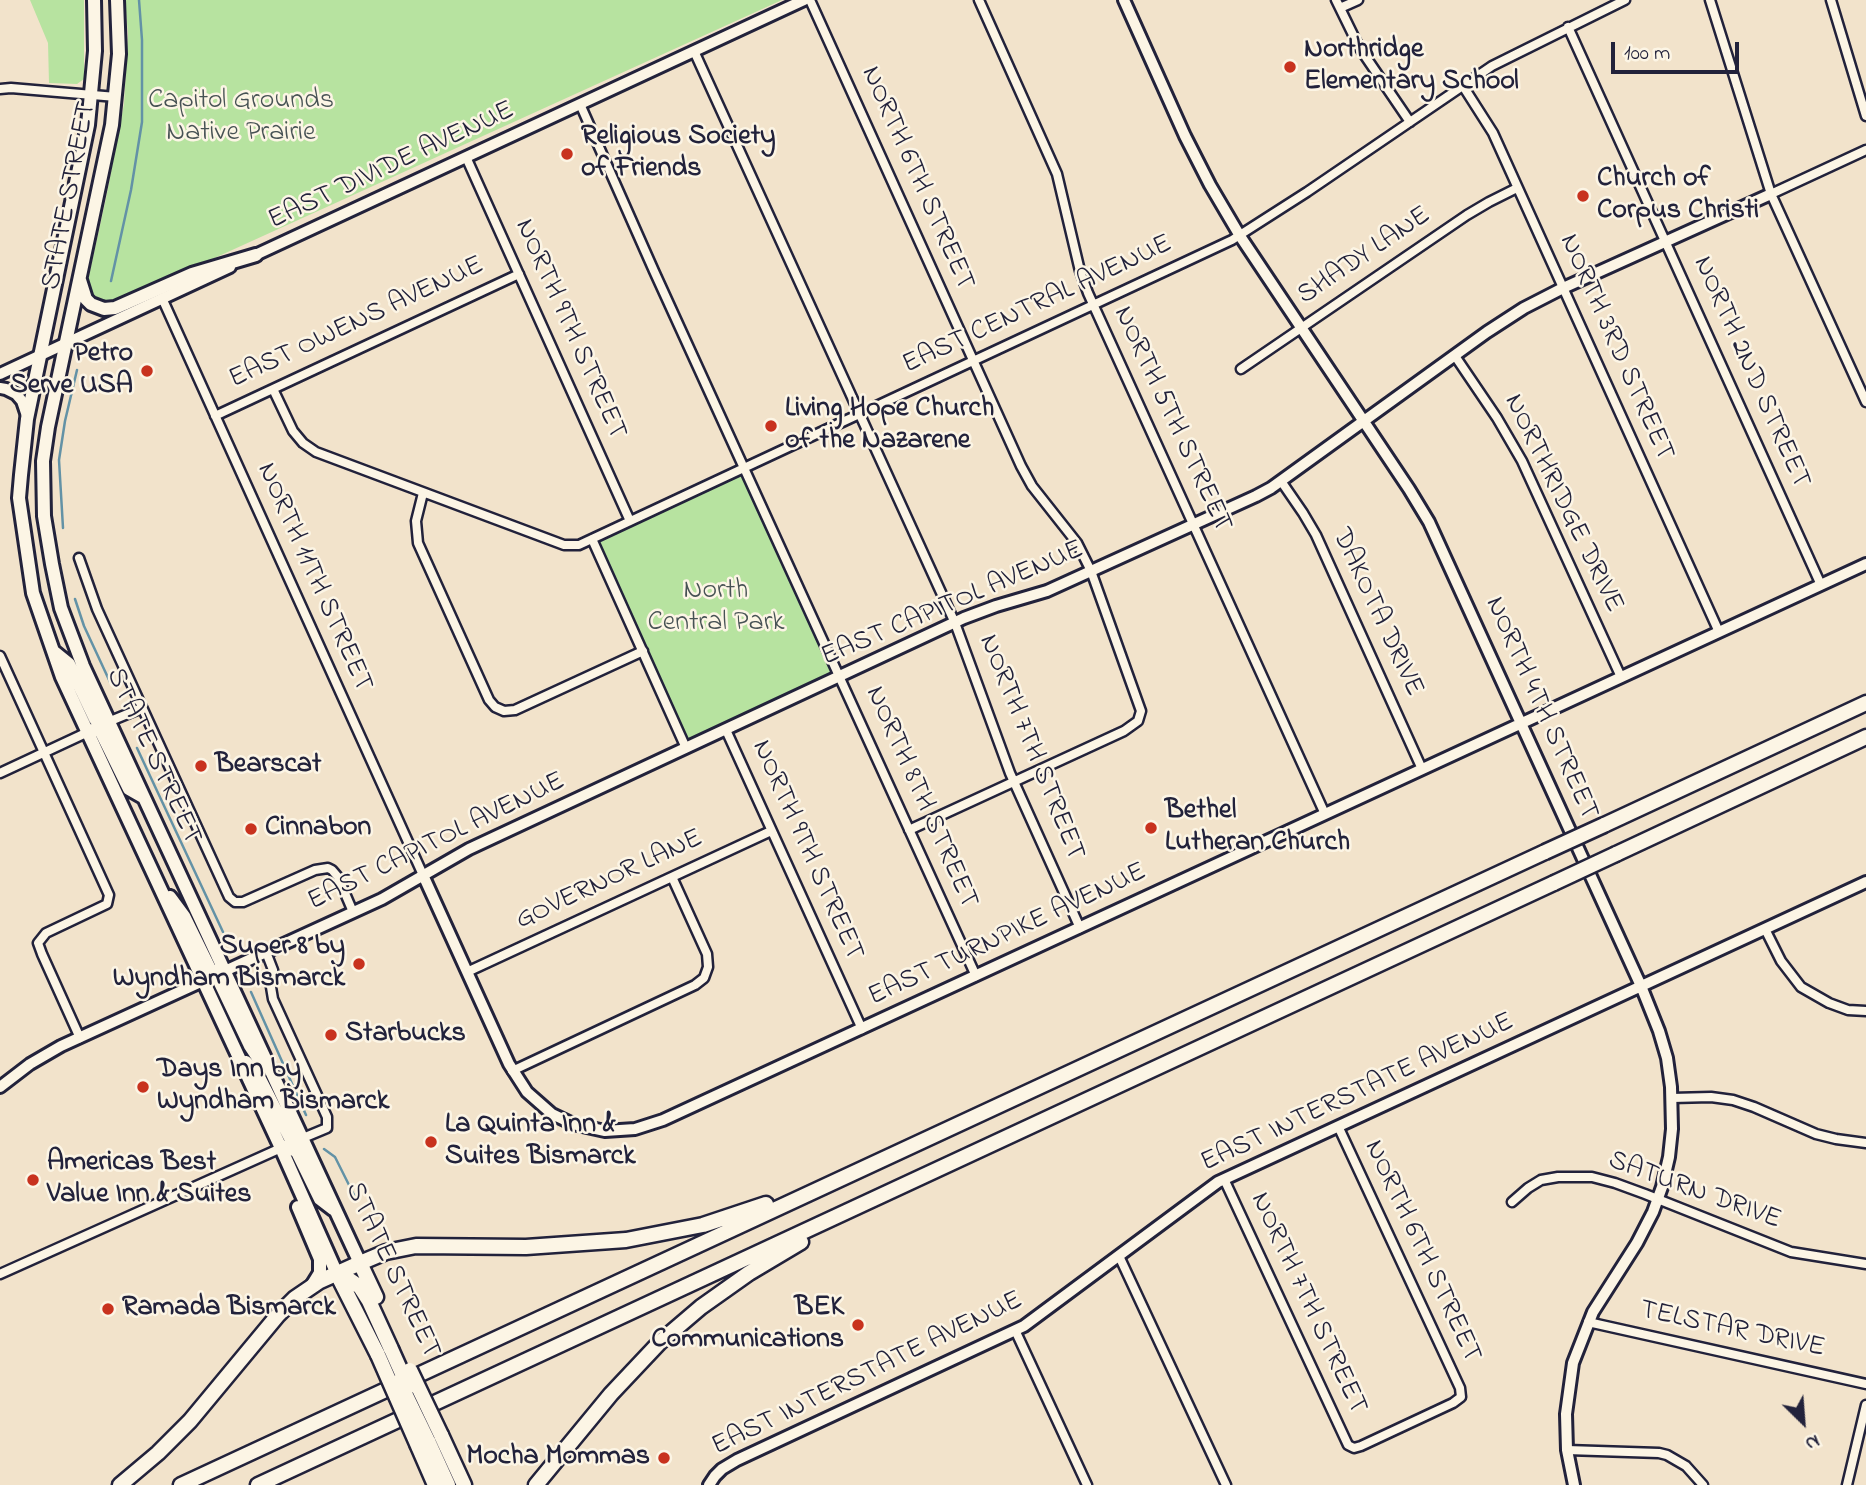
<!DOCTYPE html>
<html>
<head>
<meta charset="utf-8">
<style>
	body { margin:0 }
	#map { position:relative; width:1866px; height:1485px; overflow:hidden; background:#f2e3cb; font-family:"Indie Flower",sans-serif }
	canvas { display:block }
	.north { position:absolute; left:1768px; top:1387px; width:70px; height:70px; -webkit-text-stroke:5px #fcf5e5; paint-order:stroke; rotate:155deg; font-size:19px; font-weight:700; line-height:28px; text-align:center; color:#22223b }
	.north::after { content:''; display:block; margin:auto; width:24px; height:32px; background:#22223b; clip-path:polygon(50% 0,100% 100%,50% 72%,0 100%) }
	.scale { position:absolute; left:1611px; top:42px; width:128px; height:32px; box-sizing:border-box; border:4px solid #22223b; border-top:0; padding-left:9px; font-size:21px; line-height:24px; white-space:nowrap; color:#22223b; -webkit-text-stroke:5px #fcf5e5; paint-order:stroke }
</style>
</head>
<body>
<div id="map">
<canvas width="1866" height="1485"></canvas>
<div class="north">N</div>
<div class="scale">100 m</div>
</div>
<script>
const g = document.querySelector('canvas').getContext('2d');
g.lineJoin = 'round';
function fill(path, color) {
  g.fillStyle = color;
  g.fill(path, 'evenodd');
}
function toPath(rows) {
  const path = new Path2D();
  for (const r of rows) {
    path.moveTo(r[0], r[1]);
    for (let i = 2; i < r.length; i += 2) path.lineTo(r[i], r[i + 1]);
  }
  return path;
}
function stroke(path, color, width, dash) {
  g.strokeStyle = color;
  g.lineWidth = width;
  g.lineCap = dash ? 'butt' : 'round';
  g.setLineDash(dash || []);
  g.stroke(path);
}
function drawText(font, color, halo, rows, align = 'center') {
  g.font = font + ' "Indie Flower",sans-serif';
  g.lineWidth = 5;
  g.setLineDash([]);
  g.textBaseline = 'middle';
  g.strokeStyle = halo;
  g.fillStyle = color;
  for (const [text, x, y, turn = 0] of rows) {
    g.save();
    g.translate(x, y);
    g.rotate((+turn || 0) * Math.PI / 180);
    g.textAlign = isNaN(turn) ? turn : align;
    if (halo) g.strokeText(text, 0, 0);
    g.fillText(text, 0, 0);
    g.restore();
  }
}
fill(toPath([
	[30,0,84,0,84,79,77,84,49,83,48,43],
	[125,0,782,0,109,306,91,302,86,289,106,198,124,104,128,34],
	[745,468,840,676,686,748,592,539]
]), '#b7e3a0');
stroke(toPath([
	[111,281,131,190,142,122,142,40,139,0],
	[63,528,59,460,65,421,77,370],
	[75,599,84,626,110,682],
	[137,748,223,932],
	[251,992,306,1115],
	[324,1149,335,1157,356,1199]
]), '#6392a6', 2.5);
const street = toPath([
	[810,0,1021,466,1032,486,1077,543,1091,571,1141,711,1138,721,1124,731,909,830],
	[979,0,1057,174,1080,271,1088,293,1325,814],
	[1336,0,1359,47,1410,122],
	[1710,0,1771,194,1866,402],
	[1831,0,1866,116],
	[1340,8,1358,0],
	[1568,27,1821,585],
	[694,51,955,623,1010,773,1080,928],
	[1463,86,1493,133,1719,632],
	[0,89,11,88,116,97],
	[580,104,654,271,976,976],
	[466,157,630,521],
	[1771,194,1866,150],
	[162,298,423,875],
	[1455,356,1497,418,1522,461,1621,677],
	[1241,369,1467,215,1489,202,1517,188],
	[273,389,293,431,303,443,316,452,564,545,579,545,1232,240,1307,192,1492,66,1625,0],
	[215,416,519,274],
	[1281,481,1303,513,1316,535,1422,769],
	[423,493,416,521,418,543,489,700,495,707,504,711,515,710,643,651],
	[592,539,686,748],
	[79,558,97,609,229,897,235,902,243,902,315,870,328,868,332,870,338,877,353,912],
	[0,656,109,895,107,904,46,933,38,943,42,954,80,1038],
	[108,722,142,708],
	[726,730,862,1029],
	[0,773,88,732],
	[1765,929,1781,961,1801,987,1829,1003,1848,1010,1866,1011],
	[266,952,273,970,274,976,271,987,273,999,327,1117,327,1128,303,1138],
	[467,972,771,831],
	[512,1071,695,985,704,978,708,967,707,954,672,877],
	[1672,1098,1711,1097,1733,1100,1754,1107,1816,1134,1836,1139,1866,1143],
	[1224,1179,1348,1445,1354,1448,1361,1446,1453,1403,1461,1397,1460,1388,1338,1126],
	[1512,1202,1528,1188,1541,1180,1558,1177,1592,1177,1615,1183,1645,1194,1791,1252,1866,1264],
	[1119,1256,1226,1485],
	[0,1274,281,1148],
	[1588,1322,1866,1384],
	[1015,1330,1087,1485],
	[1567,1450,1659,1453,1667,1455,1686,1466,1703,1485],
	[1847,1485,1866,1405]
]);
const secondary = toPath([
	[1124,0,1185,136,1210,185,1240,236,1409,489,1429,522,1641,986,1659,1031,1667,1058,1671,1087,1672,1129,1669,1157,1662,1187,1653,1212,1637,1243,1593,1312,1573,1363,1566,1414,1567,1450,1574,1485],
	[251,257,804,0],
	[0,374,230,267],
	[0,388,6,389,16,394,22,401,27,416],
	[423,875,509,1064,527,1092,552,1114,573,1124,605,1131,635,1129,663,1120,1866,564],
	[0,1087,30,1064,61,1046,382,899,469,849,964,618,996,606,1047,591,1256,496,1271,488,1487,332,1524,308,1563,288,1771,194],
	[709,1485,715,1476,722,1469,737,1460,1024,1326,1218,1182,1866,882]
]);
const primary = toPath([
	[94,0,95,51,88,125,27,419,21,475,19,498,33,593,62,677,281,1148,337,1274],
	[117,0,119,54,112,125,48,427,43,461,44,516,52,564,61,608,83,666,360,1263],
	[80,280,86,299,91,304,104,309,115,308,192,274,256,255],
	[53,651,69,664,95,719,98,723,108,722],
	[88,732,95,729,101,732,129,789,143,797],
	[170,897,184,916,210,969,217,974],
	[210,977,216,978,219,981,250,1046,260,1061],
	[246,1062,260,1079,290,1138,297,1141,303,1138],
	[281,1148,288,1146,297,1152,320,1199,333,1209],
	[298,1207,320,1259,320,1273,312,1286]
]);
const highway = toPath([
	[1604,825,1866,703],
	[1616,854,1866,737],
	[360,1263,376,1297],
	[337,1274,347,1278,360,1287,369,1301,391,1349],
	[337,1274,378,1355],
	[441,1435,464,1485],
	[428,1441,448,1485],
	[418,1446,435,1485],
	[120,1485,158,1453,190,1421,278,1315,295,1298,320,1281,360,1263,386,1252,416,1246,526,1247,626,1240,703,1225,766,1204],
	[181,1485,1545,852],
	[258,1485,1554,883],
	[536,1485,611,1394,660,1342,701,1307,749,1273,801,1242]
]);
stroke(street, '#22223b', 13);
stroke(secondary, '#22223b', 16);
stroke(primary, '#22223b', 18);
stroke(highway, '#22223b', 19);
stroke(street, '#fcf5e5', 8);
stroke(secondary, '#fcf5e5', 10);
stroke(primary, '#fcf5e5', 12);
stroke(highway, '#fcf5e5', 14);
const highwayBridge = toPath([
	[1545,852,1604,825],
	[1554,883,1616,854],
	[391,1349,408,1387],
	[378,1355,418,1446],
	[410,1370,441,1435],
	[399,1381,428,1441]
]);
stroke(highwayBridge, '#22223b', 19, []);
stroke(highwayBridge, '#fcf5e5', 14);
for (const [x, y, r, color] of [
	[1290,67,7,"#c8321e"],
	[567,154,7,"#c8321e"],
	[1583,196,7,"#c8321e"],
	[147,371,7,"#c8321e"],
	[771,426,7,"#c8321e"],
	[201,766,7,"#c8321e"],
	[1151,828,7,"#c8321e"],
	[251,829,7,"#c8321e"],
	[359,964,7,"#c8321e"],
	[331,1035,7,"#c8321e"],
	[143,1087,7,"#c8321e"],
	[431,1142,7,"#c8321e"],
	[33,1180,7,"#c8321e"],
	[108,1309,7,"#c8321e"],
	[858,1325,7,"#c8321e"],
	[664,1458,7,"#c8321e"]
]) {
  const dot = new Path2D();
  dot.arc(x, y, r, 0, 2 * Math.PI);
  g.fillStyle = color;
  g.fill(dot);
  stroke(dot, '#fcf5e5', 2.5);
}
drawText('bold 28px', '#22223b', '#fcf5e5', [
	["Northridge",1304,51],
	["Elementary School",1304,83],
	["Religious Society",581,138],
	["of Friends",581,170],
	["Church of",1597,180],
	["Corpus Christi",1597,212],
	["Petro",133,355,"right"],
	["Serve USA",133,387,"right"],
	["Living Hope Church",785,410],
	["of the Nazarene",785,442],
	["Bearscat",215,766],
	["Bethel",1165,812],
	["Lutheran Church",1165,844],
	["Cinnabon",265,829],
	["Super 8 by",345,948,"right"],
	["Wyndham Bismarck",345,980,"right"],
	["Starbucks",345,1035],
	["Days Inn by",157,1071],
	["Wyndham Bismarck",157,1103],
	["La Quinta Inn &",445,1126],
	["Suites Bismarck",445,1158],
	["Americas Best",47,1164],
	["Value Inn & Suites",47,1196],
	["Ramada Bismarck",122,1309],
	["BEK",844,1309,"right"],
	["Communications",844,1341,"right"],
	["Mocha Mommas",650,1458,"right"]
], 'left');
drawText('28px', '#475254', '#fcf5e5', [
	["Capitol Grounds",241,102],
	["Native Prairie",241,134],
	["North",716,592],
	["Central Park",716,624]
]);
drawText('28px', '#22223b', '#fcf5e5', [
	["EAST DIVIDE AVENUE",392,167,-25],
	["NORTH 6TH STREET",916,179,66],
	["STATE STREET",71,196,-79],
	["SHADY LANE",1365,257,-34],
	["EAST CENTRAL AVENUE",1038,306,-25],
	["EAST OWENS AVENUE",357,324,-25],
	["NORTH 9TH STREET",569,330,66],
	["NORTH 3RD STREET",1615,348,66],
	["NORTH 2ND STREET",1750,373,66],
	["NORTH 5TH STREET",1171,420,65],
	["NORTHRIDGE DRIVE",1562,504,64],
	["NORTH 11TH STREET",313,578,66],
	["EAST CAPITOL AVENUE",953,605,-23],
	["DAKOTA DRIVE",1376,613,65],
	["NORTH 4TH STREET",1540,709,66],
	["NORTH 7TH STREET",1030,748,68],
	["STATE STREET",152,757,65],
	["NORTH 8TH STREET",920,798,66],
	["EAST CAPITOL AVENUE",437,843,-26],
	["NORTH 9TH STREET",806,851,66],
	["GOVERNOR LANE",610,881,-25],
	["EAST TURNPIKE AVENUE",1008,936,-25],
	["EAST INTERSTATE AVENUE",1358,1094,-25],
	["SATURN DRIVE",1694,1192,20],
	["NORTH 6TH STREET",1421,1252,65],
	["STATE STREET",391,1271,65],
	["NORTH 7TH STREET",1307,1304,65],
	["TELSTAR DRIVE",1732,1331,12],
	["EAST INTERSTATE AVENUE",868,1375,-26]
]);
</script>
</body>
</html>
